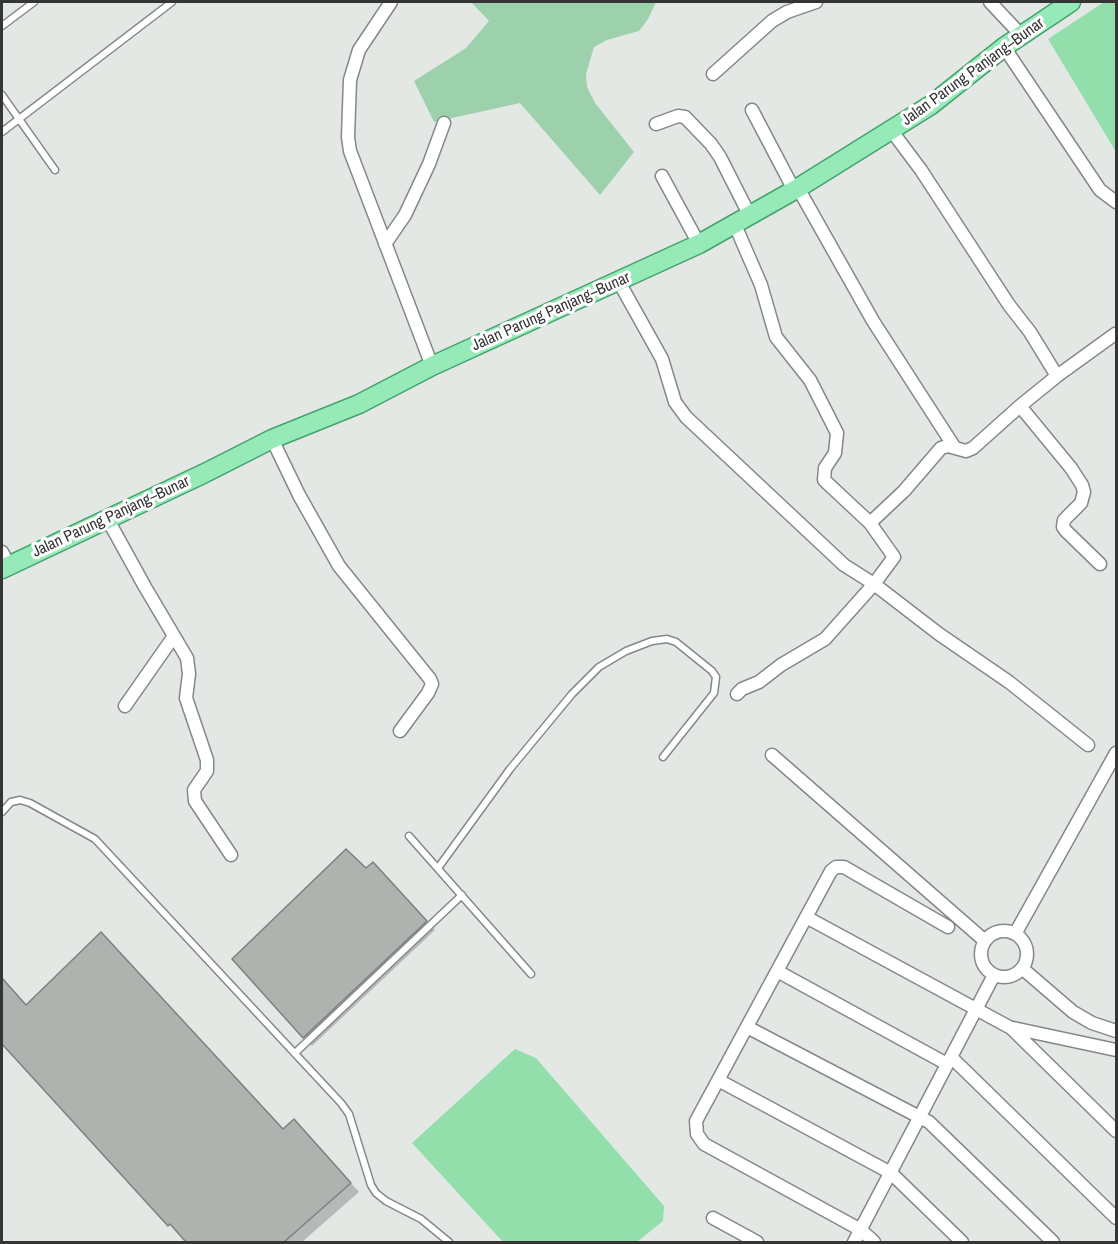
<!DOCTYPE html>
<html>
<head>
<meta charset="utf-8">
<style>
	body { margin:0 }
	#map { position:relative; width:1118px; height:1244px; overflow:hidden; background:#e4e8e5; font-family:"Archivo Narrow",sans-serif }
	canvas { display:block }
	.frame { position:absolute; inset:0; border:3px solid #343534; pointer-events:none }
</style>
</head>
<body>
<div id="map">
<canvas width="1118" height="1244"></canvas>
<div class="frame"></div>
</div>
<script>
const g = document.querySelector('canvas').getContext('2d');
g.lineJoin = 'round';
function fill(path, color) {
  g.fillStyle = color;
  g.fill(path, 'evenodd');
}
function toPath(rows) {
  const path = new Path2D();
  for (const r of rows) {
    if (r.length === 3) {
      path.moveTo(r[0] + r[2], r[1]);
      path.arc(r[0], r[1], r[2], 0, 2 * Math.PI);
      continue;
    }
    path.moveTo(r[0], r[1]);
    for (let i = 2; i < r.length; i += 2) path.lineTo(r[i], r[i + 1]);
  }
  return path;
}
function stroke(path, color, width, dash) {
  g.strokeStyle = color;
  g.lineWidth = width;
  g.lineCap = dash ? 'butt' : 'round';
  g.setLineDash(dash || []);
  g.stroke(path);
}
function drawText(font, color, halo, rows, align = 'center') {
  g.font = font + ' "Archivo Narrow",sans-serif';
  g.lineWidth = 6;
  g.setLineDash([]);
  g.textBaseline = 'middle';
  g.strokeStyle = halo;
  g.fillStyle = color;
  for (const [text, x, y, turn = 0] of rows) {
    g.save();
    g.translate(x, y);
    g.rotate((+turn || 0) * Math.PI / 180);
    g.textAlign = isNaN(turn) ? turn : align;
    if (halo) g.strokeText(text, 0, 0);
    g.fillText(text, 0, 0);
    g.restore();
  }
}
fill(toPath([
	[471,2,656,2,648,19,639,31,607,40,594,47,586,74,587,87,595,103,634,152,600,195,520,103,434,122,414,81,466,48,489,21]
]), '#9dd1ac');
fill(toPath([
	[1104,2,1116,2,1116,152,1048,39],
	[515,1049,536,1058,664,1206,663,1221,637,1242,503,1242,412,1143]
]), '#93dfab');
fill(toPath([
	[366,870,382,873,435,930,312,1046,234,959],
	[2,980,27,1007,283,1131,303,1130,359,1192,302,1242,188,1242,2,1042]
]), '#0003');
const building = toPath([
	[346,849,366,868,373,862,427,921,303,1038,232,959,346,849],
	[101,932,283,1129,294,1119,351,1183,284,1242,186,1242,170,1224,168,1226,2,1044,2,978,26,1005,101,932]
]);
fill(building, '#afb3b0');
stroke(building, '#7d817e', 1.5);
const lane = toPath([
	[2,26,34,2],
	[2,95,55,170],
	[2,132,172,2],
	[2,812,11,802,20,800,30,803,95,839,341,1103,349,1114,371,1185,376,1193,386,1201,421,1219,449,1242],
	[409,836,531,974],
	[438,868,510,769,572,694,599,667,626,651,652,641,667,639,676,642,712,671,716,677,714,693,663,757],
	[295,1053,462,895]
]);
const street = toPath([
	[391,2,359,50,350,80,348,137,350,151,432,366],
	[990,2,1021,35],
	[1004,47,1100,190,1116,202],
	[713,74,772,21,787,12,816,2],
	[752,110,794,190],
	[656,124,678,116,685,117,711,144,720,157,750,216],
	[891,130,921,170,1009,305,1030,332,1057,376,1115,334],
	[662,176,699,244],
	[798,188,873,321,955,448],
	[735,225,761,285,776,337,810,380,837,433,835,453,825,468,824,480,870,523,894,557,874,584,825,639,781,665,759,682,742,689,737,694],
	[385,244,405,215,429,164,444,123],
	[619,282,662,359,675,402,686,417,844,565,874,584,939,634,1009,682,1088,745],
	[1020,406,1071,468,1082,485,1084,492,1081,503,1064,520,1063,527,1066,531,1100,564],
	[272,439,299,495,339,566,430,679,432,684,428,693,400,731],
	[108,520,145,587,187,658,189,674,186,698,207,760,207,771,194,790,195,801,231,855],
	[870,523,904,491,941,448,948,446,966,451,973,448,1020,406,1057,376],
	[2,552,9,565],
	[125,706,174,636],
	[772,755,985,941],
	[806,917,1011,1028,1116,1131],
	[1004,954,23],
	[1015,934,1116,753],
	[1023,969,1073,1012,1092,1023,1116,1031],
	[777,971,947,1064],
	[747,1027,929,1122,1053,1242],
	[1013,1028,1116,1050],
	[951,1057,1116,1218],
	[718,1080,891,1173,962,1242],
	[713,1218,757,1242],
	[854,1242,994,975],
	[874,1242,861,1230,704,1144,697,1134,696,1121,831,871,836,867,844,867,948,927]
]);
const primary = toPath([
	[2,569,205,473,272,439,359,404,432,366,699,244,798,188,931,105,1004,47,1071,2]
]);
stroke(lane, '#858886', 9);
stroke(street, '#858886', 15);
stroke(primary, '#45a26b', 21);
stroke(lane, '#fff', 6);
stroke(street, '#fff', 12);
stroke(primary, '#95eab8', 18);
drawText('16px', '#343534', '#fff', [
	["Jalan Parung Panjang–Bunar",973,72,-36],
	["Jalan Parung Panjang–Bunar",551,312,-24],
	["Jalan Parung Panjang–Bunar",111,517,-25]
]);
</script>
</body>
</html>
